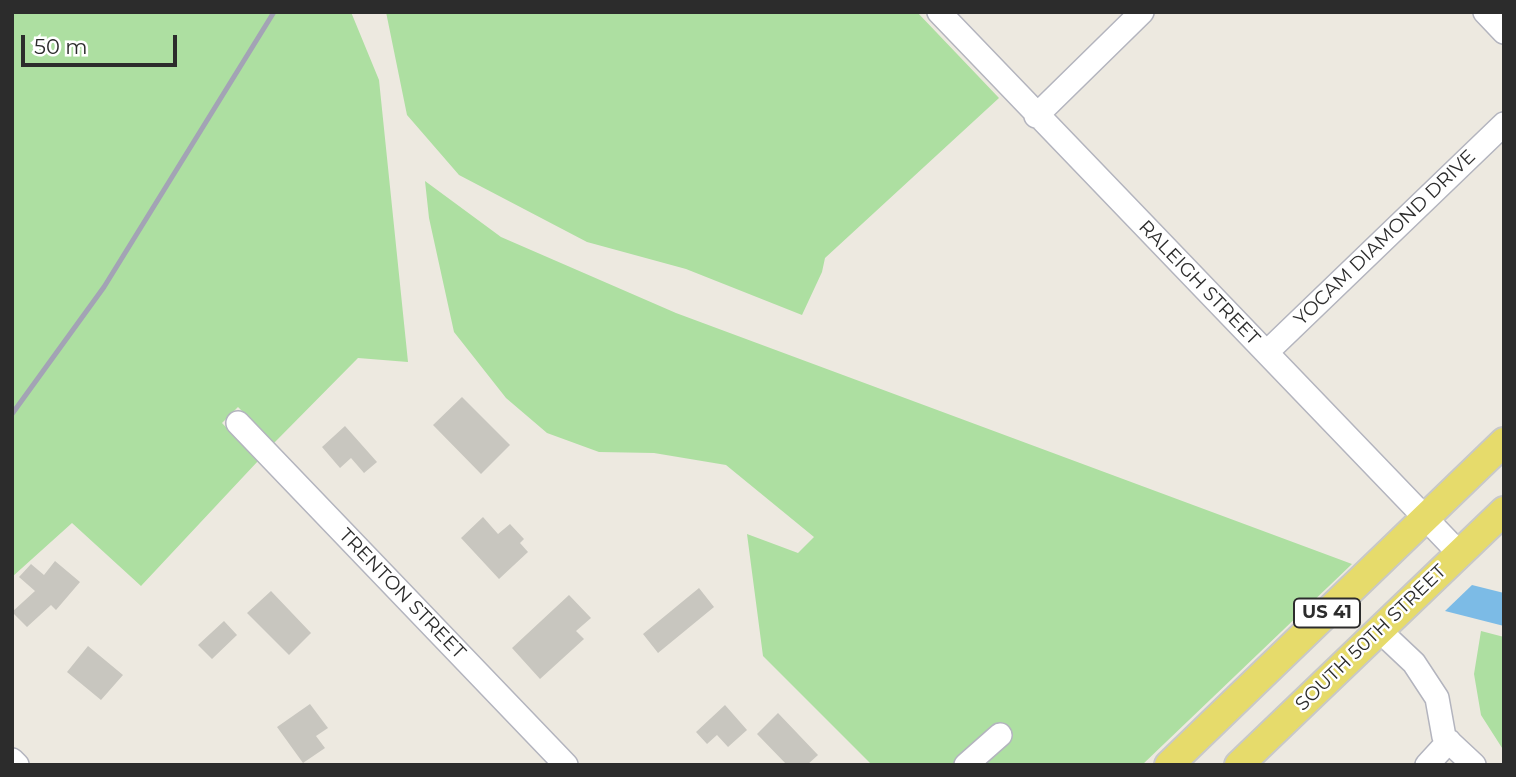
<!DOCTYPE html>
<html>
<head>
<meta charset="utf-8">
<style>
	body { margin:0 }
	#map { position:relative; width:1516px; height:777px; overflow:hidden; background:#ede9e0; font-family:Montserrat,sans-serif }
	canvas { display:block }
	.frame { position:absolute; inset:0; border:14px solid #2c2c2c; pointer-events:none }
	.scale { position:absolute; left:21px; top:35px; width:156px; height:32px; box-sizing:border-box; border:4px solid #2c2c2c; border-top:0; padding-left:9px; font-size:21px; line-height:24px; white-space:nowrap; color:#2c2c2c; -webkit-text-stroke:5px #fff; paint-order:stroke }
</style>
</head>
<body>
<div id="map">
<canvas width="1516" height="777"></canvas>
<div class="frame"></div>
<div class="scale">50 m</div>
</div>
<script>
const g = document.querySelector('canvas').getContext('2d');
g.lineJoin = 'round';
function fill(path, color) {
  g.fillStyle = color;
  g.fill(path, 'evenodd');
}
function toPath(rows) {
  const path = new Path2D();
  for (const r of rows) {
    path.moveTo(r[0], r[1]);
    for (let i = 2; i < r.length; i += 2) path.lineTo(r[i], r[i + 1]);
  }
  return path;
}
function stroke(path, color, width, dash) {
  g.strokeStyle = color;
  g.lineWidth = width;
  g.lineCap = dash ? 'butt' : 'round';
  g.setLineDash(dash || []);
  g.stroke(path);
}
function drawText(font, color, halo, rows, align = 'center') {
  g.font = font + ' Montserrat,sans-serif';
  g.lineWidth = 5;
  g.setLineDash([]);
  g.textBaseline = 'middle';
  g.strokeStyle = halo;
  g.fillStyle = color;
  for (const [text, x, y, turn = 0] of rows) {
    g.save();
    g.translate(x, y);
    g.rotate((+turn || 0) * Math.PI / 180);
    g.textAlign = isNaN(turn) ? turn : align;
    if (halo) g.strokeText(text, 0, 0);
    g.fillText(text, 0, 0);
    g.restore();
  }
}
fill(toPath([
	[12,12,351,12,379,80,408,362,358,358,274,443,238,407,222,423,258,461,141,586,72,523,12,577],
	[386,12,917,12,999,98,825,258,822,272,802,315,686,269,587,242,459,175,407,115],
	[425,181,501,237,676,313,1352,564,1142,765,872,765,763,656,747,534,798,553,814,537,726,465,654,453,599,452,547,433,506,398,454,332,429,218],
	[1481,631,1504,637,1504,751,1481,715,1474,674]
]), '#addfa1');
fill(toPath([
	[1472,585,1504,593,1504,626,1445,611]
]), '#7cbbe6');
fill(toPath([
	[462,397,510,445,481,474,433,425],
	[345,426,377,462,364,473,351,458,340,468,322,447],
	[483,517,498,534,510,524,524,539,520,543,528,552,499,579,461,538],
	[55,561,80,582,56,610,51,605,27,627,12,612,35,591,19,577,31,564,44,575],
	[699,588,714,607,658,653,643,634],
	[271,591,311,633,289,655,247,613],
	[569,595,591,618,576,631,584,639,540,679,512,648],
	[224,621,237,635,212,659,198,645],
	[88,646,123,675,101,700,67,672],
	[310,704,328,728,316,736,325,748,303,763,277,727],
	[725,705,747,730,728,747,717,735,707,744,696,732],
	[778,713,818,755,807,765,787,765,757,734]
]), '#c8c6bf');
const minor = toPath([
	[939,12,1459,553],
	[1485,12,1504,32],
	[1036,116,1142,12],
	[1267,352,1504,124],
	[238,423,566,765],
	[1379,630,1414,663,1437,698,1444,737,1474,765],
	[12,760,17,765],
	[966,765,1000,735],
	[1427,765,1449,741]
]);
const major = toPath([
	[1169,765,1504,442],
	[1239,765,1504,511]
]);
stroke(minor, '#b3b4be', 26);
stroke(major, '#c8c8c8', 32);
stroke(minor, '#fff', 23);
stroke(major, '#e6db6b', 28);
stroke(toPath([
	[12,414,104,287,274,12]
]), '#a3a3b5', 5);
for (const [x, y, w] of [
	[1327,613,66]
]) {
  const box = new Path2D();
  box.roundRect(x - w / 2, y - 14.5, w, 29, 5);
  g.fillStyle = '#fff';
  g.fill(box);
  stroke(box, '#2c2c2c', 2);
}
drawText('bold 18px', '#2c2c2c', null, [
	["US 41",1327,613]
]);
drawText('19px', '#2c2c2c', '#fff', [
	["YOCAM DIAMOND DRIVE",1385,238,-44],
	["RALEIGH STREET",1199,283,46],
	["TRENTON STREET",402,594,46],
	["SOUTH 50TH STREET",1371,638,-44]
]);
</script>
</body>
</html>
